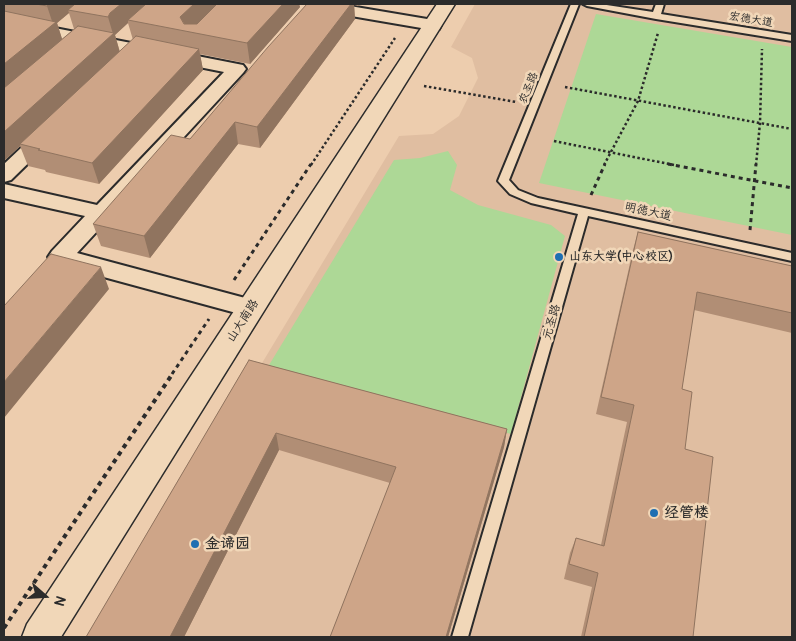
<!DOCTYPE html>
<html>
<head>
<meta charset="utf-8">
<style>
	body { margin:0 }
	#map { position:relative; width:796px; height:641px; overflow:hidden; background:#edcdae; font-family:Pangolin,sans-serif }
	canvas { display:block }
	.frame { position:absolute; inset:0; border:5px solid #2b2b2b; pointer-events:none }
	.north { position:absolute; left:20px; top:571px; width:50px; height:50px; -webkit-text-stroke:4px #f1d7b8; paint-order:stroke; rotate:109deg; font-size:14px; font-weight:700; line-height:20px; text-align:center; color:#2b2b2b }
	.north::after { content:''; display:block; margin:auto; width:18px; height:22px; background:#2b2b2b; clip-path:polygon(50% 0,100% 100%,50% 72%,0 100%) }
</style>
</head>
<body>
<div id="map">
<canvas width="796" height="641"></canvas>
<div class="frame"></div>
<div class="north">N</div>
</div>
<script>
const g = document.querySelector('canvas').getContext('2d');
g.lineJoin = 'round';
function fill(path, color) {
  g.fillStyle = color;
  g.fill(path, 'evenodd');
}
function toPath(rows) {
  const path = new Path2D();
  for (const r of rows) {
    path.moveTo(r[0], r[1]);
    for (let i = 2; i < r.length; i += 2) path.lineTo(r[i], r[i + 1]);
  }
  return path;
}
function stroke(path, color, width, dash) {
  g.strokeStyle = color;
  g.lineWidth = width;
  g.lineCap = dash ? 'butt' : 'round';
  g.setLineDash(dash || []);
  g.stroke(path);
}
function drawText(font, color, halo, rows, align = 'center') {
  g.font = font + ' Pangolin,"LXGW WenKai TC",sans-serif';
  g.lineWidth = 5;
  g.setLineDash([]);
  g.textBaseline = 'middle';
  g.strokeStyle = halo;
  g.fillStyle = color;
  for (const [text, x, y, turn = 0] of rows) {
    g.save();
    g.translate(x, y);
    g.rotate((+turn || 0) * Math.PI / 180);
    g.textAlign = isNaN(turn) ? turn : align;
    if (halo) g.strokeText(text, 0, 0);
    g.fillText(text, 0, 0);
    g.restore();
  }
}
fill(toPath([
	[475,4,792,4,792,637,104,637,253,378,399,136,433,134,459,116,478,78,472,58,451,47]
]), '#e0bea1');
fill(toPath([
	[596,14,792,47,792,235,539,183],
	[448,151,457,165,450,190,478,205,551,225,565,236,511,434,266,370,394,160,420,158]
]), '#add896');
const lane = toPath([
	[571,4,579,4,509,180,518,190,538,198,792,253,792,261,588,216,468,637,452,637,578,214,531,203,510,194,498,181,571,4],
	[583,4,600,4,653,12,656,4,664,4,661,14,792,35,792,41,656,19,587,6,583,4]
]);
const street = toPath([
	[315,4,338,4,433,20,439,21,441,25,439,29,433,30,322,11,316,9,314,6,315,4],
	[4,18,243,65,246,69,243,73,77,253,260,302,263,308,260,314,251,317,52,263,48,257,52,251,85,216,4,198,4,184,97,205,224,72,4,28,4,18],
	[48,127,55,129,58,133,55,137,11,180,4,182,4,164,41,129,48,127]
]);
const secondary = toPath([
	[437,4,455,4,61,637,22,637,27,624,437,4]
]);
stroke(lane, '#2b2b2b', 4);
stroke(street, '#2b2b2b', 4);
stroke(secondary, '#2b2b2b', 3);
stroke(toPath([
	[424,86,516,102],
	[565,87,792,129],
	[554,141,674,165],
	[311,165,395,38],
	[604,165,638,101,658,33],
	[756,165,760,123,762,49]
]), '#2b2b2b', 2.5, [2.5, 2.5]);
stroke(toPath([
	[668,164,792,188],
	[591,195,605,164],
	[750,230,756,164],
	[234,280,311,164],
	[172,374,209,319]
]), '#2b2b2b', 3, [4, 4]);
stroke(toPath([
	[4,628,173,373]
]), '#2b2b2b', 4, [4.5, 4.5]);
fill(lane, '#f1d7b8');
fill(street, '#f1d7b8');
fill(secondary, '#f1d7b8');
fill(toPath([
	[4,4,299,4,300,7,250,64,200,54,203,70,99,184,46,172,45,170,28,166,20,146,5,160,4,160],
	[69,13,74,29,62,39,57,23],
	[128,23,133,40,120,52,115,35],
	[307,4,360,4,358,6,354,5,355,19,260,148,238,144,150,258,101,246,93,224,190,139],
	[638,232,792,266,792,333,694,310,682,389,693,637,581,637,592,587,564,579,570,553,576,538,601,545,627,422,596,414,633,250],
	[249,360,507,429,504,447,448,637,330,637,390,483,279,450,184,637,86,637]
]), '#b18e75');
fill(toPath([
	[49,4,80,4,68,10,69,13,57,23,63,42,4,92,4,64,53,24,47,6],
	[121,4,149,4,128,20,128,23,116,34,115,35,120,53,20,144,20,146,5,160,4,157,4,132,113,34,108,17,110,13],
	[194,4,218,4,190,32,180,17],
	[283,4,299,4,300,7,250,64,247,43],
	[351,4,354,4,355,19,260,148,257,127],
	[199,49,203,70,99,184,92,163],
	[235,122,238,144,150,258,144,236],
	[101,267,109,289,4,418,4,382],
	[507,429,504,447,448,637,446,637],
	[276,433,279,450,184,637,170,637]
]), '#90745f');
const building = toPath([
	[36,4,49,4,47,6,36,4],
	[75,4,121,4,110,13,108,17,68,10,75,4],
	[146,4,194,4,180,17,184,24,197,24,217,4,283,4,247,43,128,20,146,4],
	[307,4,351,4,257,127,235,122,144,236,93,224,171,135,190,139,268,47,307,4],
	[4,11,56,22,4,64,4,11],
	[78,26,114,33,4,132,4,88,78,26],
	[136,36,199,49,92,163,38,150,40,149,20,144,136,36],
	[638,232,792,266,792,313,697,292,682,389,692,392,685,449,713,457,693,637,584,637,598,573,569,564,576,538,604,546,634,405,601,397,638,232],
	[51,254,101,267,4,382,4,306,51,254],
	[249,360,507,429,446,637,330,637,396,467,276,433,170,637,86,637,249,360]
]);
fill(building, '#cea588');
stroke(building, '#90745f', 1);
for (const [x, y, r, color] of [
	[559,257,5,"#1f6fb2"],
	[654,513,5,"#1f6fb2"],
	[195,544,5,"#1f6fb2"]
]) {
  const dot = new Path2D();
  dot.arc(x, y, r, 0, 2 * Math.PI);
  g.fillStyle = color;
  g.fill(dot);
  stroke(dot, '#f1d7b8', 2);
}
drawText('11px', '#2b2b2b', '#f1d7b8', [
	["宏德大道",751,20,9],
	["农圣路",529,88,-68]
]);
drawText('12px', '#2b2b2b', '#f1d7b8', [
	["明德大道",648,212,12],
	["山大南路",243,321,-57],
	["元圣路",552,322,-74]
]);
drawText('bold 12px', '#2b2b2b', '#f1d7b8', [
	["山东大学(中心校区)",569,257]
], 'left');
drawText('bold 15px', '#2b2b2b', '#f1d7b8', [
	["经管楼",664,513],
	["金谛园",205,544]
], 'left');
</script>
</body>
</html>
